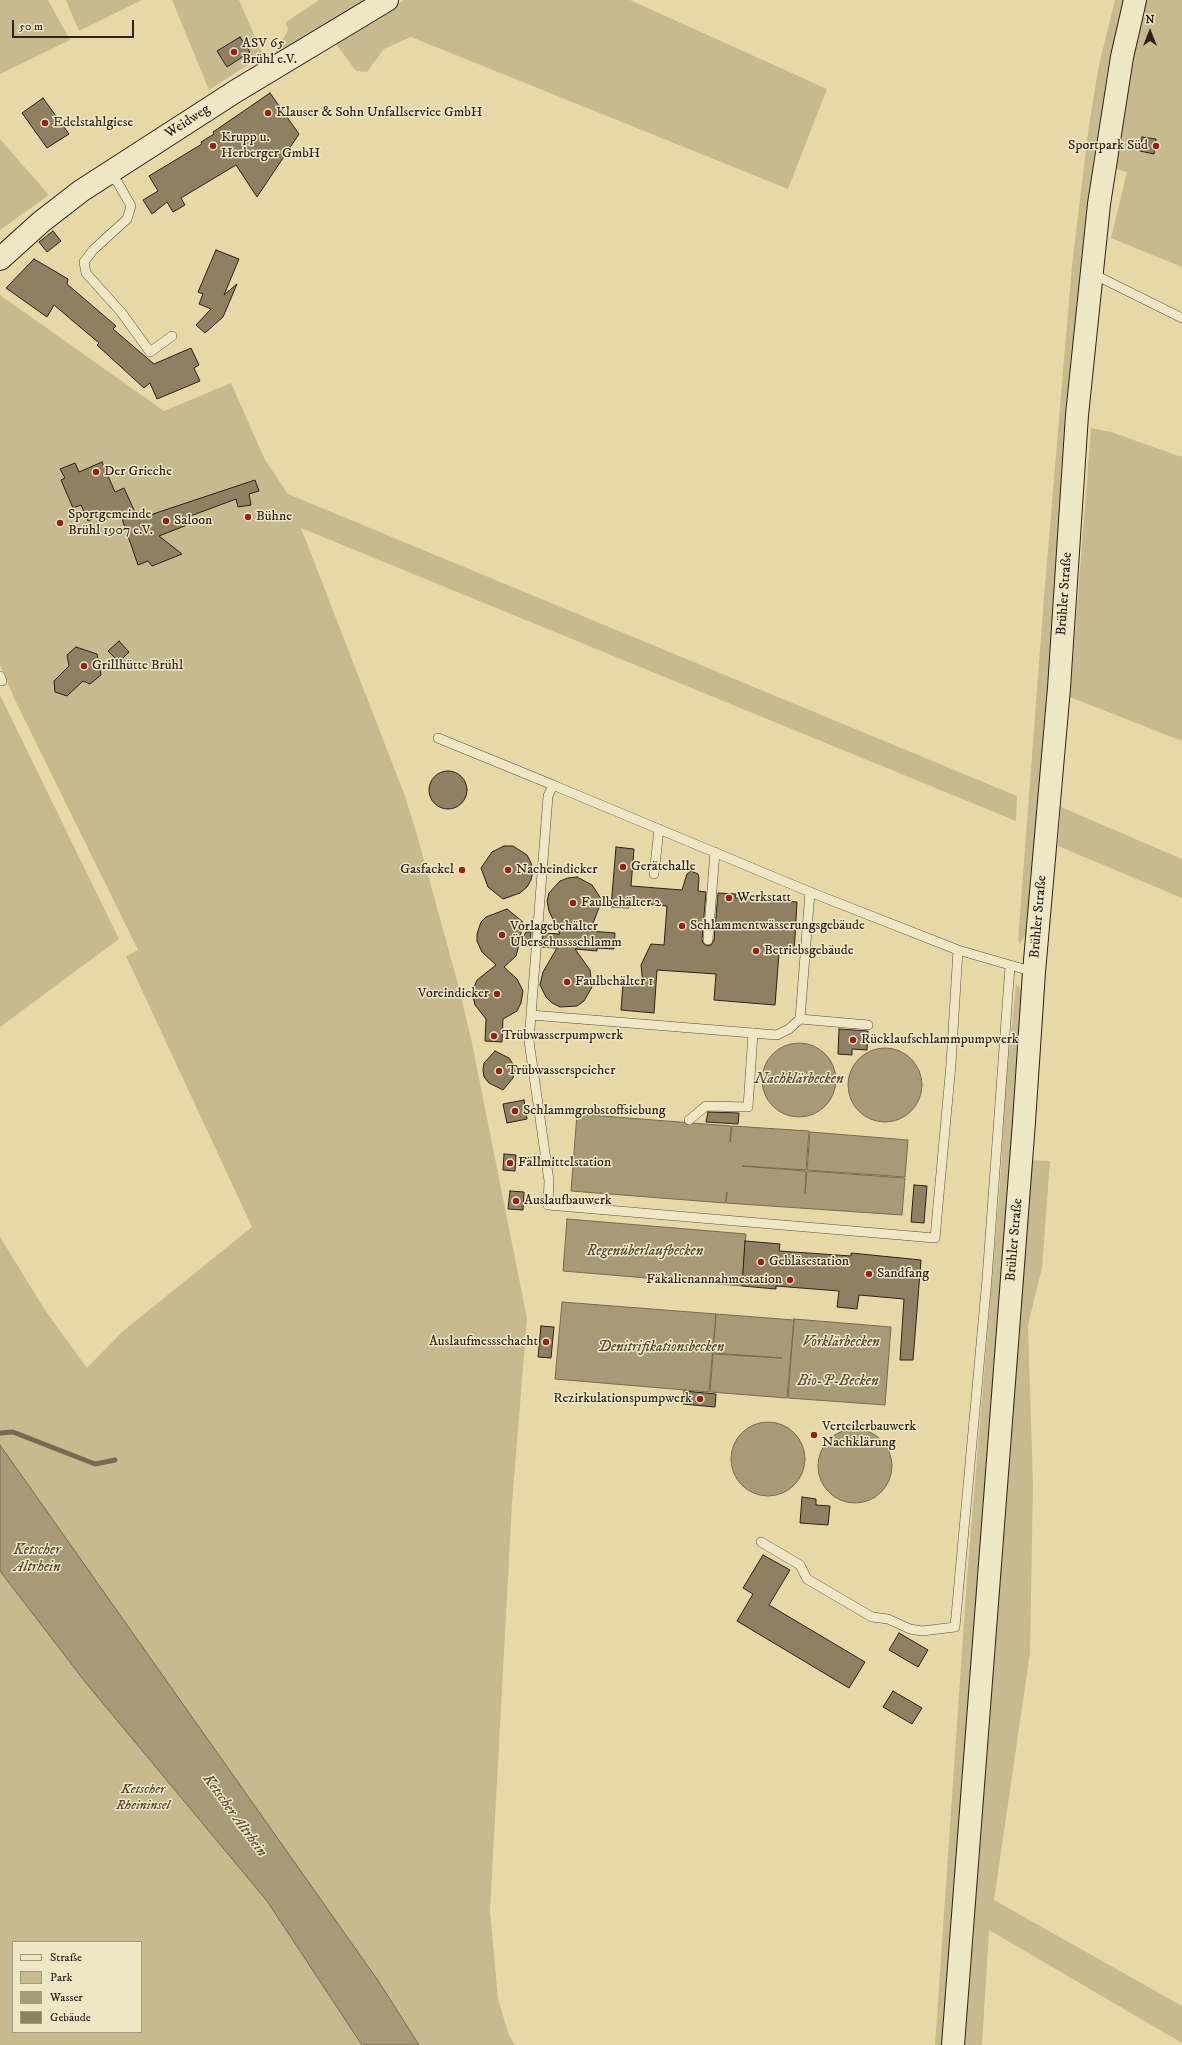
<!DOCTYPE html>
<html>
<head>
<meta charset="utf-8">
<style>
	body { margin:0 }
	#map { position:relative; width:1182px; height:2045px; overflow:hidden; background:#e7d9a7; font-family:"IM FELL DW Pica",serif }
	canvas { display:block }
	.legend { position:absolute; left:12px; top:1941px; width:130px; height:92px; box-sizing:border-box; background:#efe6c6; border:1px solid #a29781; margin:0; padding:5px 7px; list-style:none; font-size:12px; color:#2f2019 }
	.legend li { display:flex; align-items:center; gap:8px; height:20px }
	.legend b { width:20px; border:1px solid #a29781 }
	.north { position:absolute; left:1130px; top:12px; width:40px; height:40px; -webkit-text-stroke:3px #efe6c6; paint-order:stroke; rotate:0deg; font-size:11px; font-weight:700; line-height:16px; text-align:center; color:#2f2019 }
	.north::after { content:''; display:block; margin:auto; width:14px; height:18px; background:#2f2019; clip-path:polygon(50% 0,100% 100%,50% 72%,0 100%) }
	.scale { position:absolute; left:12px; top:20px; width:122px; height:18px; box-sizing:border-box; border:2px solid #2f2019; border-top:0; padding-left:5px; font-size:12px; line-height:14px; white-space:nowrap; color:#2f2019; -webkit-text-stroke:3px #efe6c6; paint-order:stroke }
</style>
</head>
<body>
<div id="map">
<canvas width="1182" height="2045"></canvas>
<ul class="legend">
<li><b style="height:5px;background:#efe6c6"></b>Straße</li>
<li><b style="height:11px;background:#c8ba8f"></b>Park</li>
<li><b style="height:11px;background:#a89a77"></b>Wasser</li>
<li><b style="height:11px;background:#8f8063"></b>Gebäude</li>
</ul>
<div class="north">N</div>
<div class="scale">50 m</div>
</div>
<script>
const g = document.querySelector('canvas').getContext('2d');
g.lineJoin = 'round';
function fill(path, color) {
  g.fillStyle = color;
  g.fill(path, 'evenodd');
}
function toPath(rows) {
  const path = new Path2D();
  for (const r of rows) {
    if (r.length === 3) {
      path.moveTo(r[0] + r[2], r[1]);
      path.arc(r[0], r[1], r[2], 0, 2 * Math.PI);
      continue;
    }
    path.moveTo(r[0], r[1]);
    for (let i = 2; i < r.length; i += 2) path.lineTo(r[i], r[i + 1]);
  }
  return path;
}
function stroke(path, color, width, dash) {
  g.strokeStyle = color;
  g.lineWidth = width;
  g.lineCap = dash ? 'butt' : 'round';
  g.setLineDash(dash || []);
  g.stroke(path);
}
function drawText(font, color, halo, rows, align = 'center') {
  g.font = font + ' "IM FELL DW Pica",serif';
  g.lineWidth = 3;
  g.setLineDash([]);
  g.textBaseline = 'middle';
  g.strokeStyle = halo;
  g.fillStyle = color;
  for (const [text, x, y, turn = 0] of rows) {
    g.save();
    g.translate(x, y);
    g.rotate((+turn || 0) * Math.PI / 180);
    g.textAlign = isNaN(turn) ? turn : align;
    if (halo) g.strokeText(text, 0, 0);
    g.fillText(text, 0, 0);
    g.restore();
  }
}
fill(toPath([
	[0,0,48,0,70,40,0,74],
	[66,0,142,0,79,31],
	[172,0,239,0,263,55,209,90],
	[319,0,372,0,273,57,288,30,286,22],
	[404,0,630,0,827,89,788,189,411,37,384,49,367,72,356,71,333,40],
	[1115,0,1127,0,1054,629,1027,932,1020,944,1018,940,1044,597,1072,265,1089,125,1099,65],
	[1144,0,1182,0,1182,267,1111,238,1127,172,1113,168,1122,105],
	[0,139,49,195,0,230],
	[0,295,164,411,231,383,265,460,288,494,1017,796,1016,821,301,528,405,796,417,835,458,984,472,1043,527,1318,512,1504,490,1911,498,1999,509,2035,515,2045,0,2045,0,1237,45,1310,87,1368,123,1331,252,1227,126,956,138,950,15,700,0,665],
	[13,1942,141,1942,141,2032,13,2032],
	[1091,428,1111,432,1182,457,1182,741,1070,697],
	[0,695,119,939,0,1027],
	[1061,807,1182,859,1182,898,1058,846],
	[1016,984,1020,988,1023,998,1015,1083,1014,1129,947,2045,935,2045,967,1577,1000,1184,1006,1082],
	[1027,1160,1050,1161,1042,1268,1028,1325,1033,1486,1030,1653,994,1900,1182,2006,1182,2043,989,1930,982,2045,963,2045,979,1799,1017,1359,1025,1240]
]), '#c8ba8f');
const water = toPath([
	[799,1080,37],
	[885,1085,37],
	[577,1114,731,1126,730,1142,732,1126,809,1131,806,1170,742,1166,806,1171,805,1194,807,1171,905,1178,902,1215,726,1203,727,1192,725,1203,571,1191,577,1114],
	[810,1132,908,1140,905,1177,807,1170,810,1132],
	[567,1219,746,1234,742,1286,563,1271,567,1219],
	[562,1302,716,1314,709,1392,555,1379,562,1302],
	[716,1314,794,1320,787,1398,710,1392,713,1354,782,1358,713,1353,716,1314],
	[794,1319,891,1327,885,1405,788,1398,794,1319],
	[768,1459,37],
	[855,1466,37],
	[0,1445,379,1982,419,2045,362,2045,267,1901,86,1683,0,1571,0,1445]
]);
fill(water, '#a89a77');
stroke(water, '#786951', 1);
stroke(toPath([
	[0,1433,13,1432,95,1464,115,1460]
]), '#786951', 5);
const building = toPath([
	[240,37,250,52,227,67,217,51,240,37],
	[270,93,299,134,257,197,236,165,181,198,185,205,173,212,167,202,152,214,143,200,158,191,149,176,202,144,201,142,214,134,213,132,270,93],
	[43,98,69,134,47,148,22,113,43,98],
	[1142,137,1156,139,1154,154,1140,151,1142,137],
	[53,231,61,241,47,252,39,242,53,231],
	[216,250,239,259,224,295,237,284,223,317,205,333,196,325,211,309,199,304,203,294,198,292,216,250],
	[34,259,68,279,67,284,116,326,113,329,154,364,191,348,199,365,194,368,200,381,157,399,150,383,144,388,97,345,99,343,54,305,47,317,6,288,34,259],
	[102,462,115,492,124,488,138,519,255,480,259,491,249,494,251,505,238,507,236,499,185,518,187,525,159,536,182,554,152,566,148,561,138,565,120,513,101,522,99,516,88,521,81,505,73,508,61,480,65,478,60,469,75,463,79,472,102,462],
	[119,641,129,652,119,662,108,651,119,641],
	[76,647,97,654,101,675,90,684,83,681,67,696,55,692,54,681,69,666,67,655,76,647],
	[448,790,19],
	[504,846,513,846,527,855,531,863,533,871,531,880,527,887,520,893,503,899,488,887,481,868,492,852,504,846],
	[616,847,634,849,631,886,682,890,687,874,691,871,698,874,699,878,698,891,706,892,702,940,703,943,707,946,711,945,714,940,718,893,736,894,735,898,797,902,794,954,779,953,775,1005,714,1000,716,974,657,970,654,1013,621,1010,623,984,643,985,641,965,651,944,664,945,667,906,630,903,629,908,611,907,616,847],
	[577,877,592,885,602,900,590,931,615,933,614,949,597,948,597,951,575,949,590,970,592,987,584,1001,577,1006,560,1007,552,1003,546,997,540,985,543,972,557,948,542,947,543,933,560,934,549,911,547,901,549,893,560,881,568,878,577,877],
	[507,909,523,922,519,944,526,932,531,932,530,946,519,945,516,956,504,967,517,979,523,991,521,1003,517,1011,503,1019,502,1042,485,1041,486,1019,475,1005,472,992,477,980,496,965,482,952,477,941,477,934,481,922,486,917,507,909],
	[839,1029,868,1031,867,1050,852,1049,852,1055,838,1054,839,1029],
	[495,1051,509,1058,513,1064,515,1071,513,1078,503,1090,489,1083,484,1077,483,1070,484,1063,495,1051],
	[524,1100,527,1119,507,1123,503,1104,524,1100],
	[708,1112,739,1113,738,1124,706,1122,708,1112],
	[504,1154,516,1155,515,1171,503,1170,504,1154],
	[914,1185,927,1186,924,1223,911,1222,914,1185],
	[510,1191,524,1192,523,1210,508,1209,510,1191],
	[745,1241,780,1244,779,1251,851,1256,851,1253,921,1260,913,1360,900,1360,904,1299,859,1295,857,1309,837,1307,839,1291,776,1286,776,1289,742,1286,745,1241],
	[541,1326,554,1327,551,1358,538,1357,541,1326],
	[684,1391,716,1394,715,1407,683,1404,684,1391],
	[802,1497,816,1499,816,1505,830,1506,828,1525,800,1523,802,1497],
	[763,1555,790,1570,769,1605,865,1662,849,1688,737,1621,753,1594,743,1588,763,1555],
	[899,1633,928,1650,918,1667,889,1650,899,1633],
	[893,1691,922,1708,912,1724,883,1707,893,1691]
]);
fill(building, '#8f8063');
stroke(building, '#2f2019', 1);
const lane = toPath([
	[108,174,118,183,131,206,127,219,93,250,84,262,86,273,121,312,150,352,172,336],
	[1093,274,1182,318],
	[0,676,2,681],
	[438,738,553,785],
	[654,874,659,829],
	[708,940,715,852],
	[958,950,951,1064,935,1238,548,1205,549,1181,529,1041,548,796,553,785,810,892,958,950,1034,972],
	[531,1015,777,1035,789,1029,800,1019,810,892],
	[800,1019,868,1025],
	[689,1120,706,1106,748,1107,753,1033],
	[761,1542,800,1565,807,1579,872,1617,888,1619,910,1629,922,1631,955,1627,987,1279,1010,966]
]);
const secondary = toPath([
	[0,259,41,222,81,191,236,91,387,0],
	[953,2045,1024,1122,1034,972,1059,688,1077,415,1099,204,1122,57,1135,0]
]);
stroke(lane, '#5d4e3c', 10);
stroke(secondary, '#2f2019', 24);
stroke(lane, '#efe6c6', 9);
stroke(secondary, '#efe6c6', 22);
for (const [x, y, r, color] of [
	[234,52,4,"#8f2418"],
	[268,113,4,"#8f2418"],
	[45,123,4,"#8f2418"],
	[213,146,4,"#8f2418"],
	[1156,146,4,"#8f2418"],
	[96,472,4,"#8f2418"],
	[248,517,4,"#8f2418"],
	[166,521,4,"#8f2418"],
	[60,523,4,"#8f2418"],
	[84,666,4,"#8f2418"],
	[623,867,4,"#8f2418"],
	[462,870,4,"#8f2418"],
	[508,870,4,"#8f2418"],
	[729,898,4,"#8f2418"],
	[573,903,4,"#8f2418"],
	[682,926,4,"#8f2418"],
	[502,935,4,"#8f2418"],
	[756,951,4,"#8f2418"],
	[567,982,4,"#8f2418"],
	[497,994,4,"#8f2418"],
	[494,1036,4,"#8f2418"],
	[853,1040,4,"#8f2418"],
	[499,1071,4,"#8f2418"],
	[515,1111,4,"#8f2418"],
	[510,1163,4,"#8f2418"],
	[516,1201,4,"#8f2418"],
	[761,1262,4,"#8f2418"],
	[869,1274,4,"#8f2418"],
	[790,1280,4,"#8f2418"],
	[546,1342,4,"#8f2418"],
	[700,1399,4,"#8f2418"],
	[814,1435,4,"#8f2418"]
]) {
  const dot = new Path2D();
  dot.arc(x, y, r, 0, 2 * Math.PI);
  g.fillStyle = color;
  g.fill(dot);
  stroke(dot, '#efe6c6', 1.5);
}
drawText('14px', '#2f2019', '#efe6c6', [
	["ASV 65",242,44],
	["Brühl e.V.",242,60],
	["Klauser & Sohn Unfallservice GmbH",276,113],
	["Edelstahlgiese",53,123],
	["Krupp u.",221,138],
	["Herberger GmbH",221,154],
	["Sportpark Süd",1148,146,"right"],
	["Der Grieche",104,472],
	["Sportgemeinde",68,515],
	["Brühl 1907 e.V.",68,531],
	["Bühne",256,517],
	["Saloon",174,521],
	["Grillhütte Brühl",92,666],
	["Gerätehalle",631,867],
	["Gasfackel",454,870,"right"],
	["Nacheindicker",516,870],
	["Werkstatt",737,898],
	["Faulbehälter 2",581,903],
	["Schlammentwässerungsgebäude",690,926],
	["Vorlagebehälter",510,927],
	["Überschussschlamm",510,943],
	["Betriebsgebäude",764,951],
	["Faulbehälter 1",575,982],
	["Voreindicker",489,994,"right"],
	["Trübwasserpumpwerk",502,1036],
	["Rücklaufschlammpumpwerk",861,1040],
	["Trübwasserspeicher",507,1071],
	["Schlammgrobstoffsiebung",523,1111],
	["Fällmittelstation",518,1163],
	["Auslaufbauwerk",524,1201],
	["Gebläsestation",769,1262],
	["Sandfang",877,1274],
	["Fäkalienannahmestation",782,1280,"right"],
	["Auslaufmessschacht",538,1342,"right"],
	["Rezirkulationspumpwerk",692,1399,"right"],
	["Verteilerbauwerk",822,1427],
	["Nachklärung",822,1443]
], 'left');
drawText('14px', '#2f2019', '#efe6c6', [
	["Weidweg",188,122,-33],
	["Brühler Straße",1065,594,-86],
	["Brühler Straße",1039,917,-85],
	["Brühler Straße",1015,1240,-85]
]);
drawText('italic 14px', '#554636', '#efe6c6', [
	["Ketscher",143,1790],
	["Rheininsel",143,1806]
]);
drawText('italic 15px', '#594b3a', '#efe6c6', [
	["Nachklärbecken",799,1080],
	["Regenüberlaufbecken",645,1252],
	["Vorklärbecken",841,1343],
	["Denitrifikationsbecken",661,1348],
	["Bio-P-Becken",838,1382],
	["Ketscher",37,1551],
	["Altrhein",37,1568],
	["Ketscher Altrhein",234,1816,54]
]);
</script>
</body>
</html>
